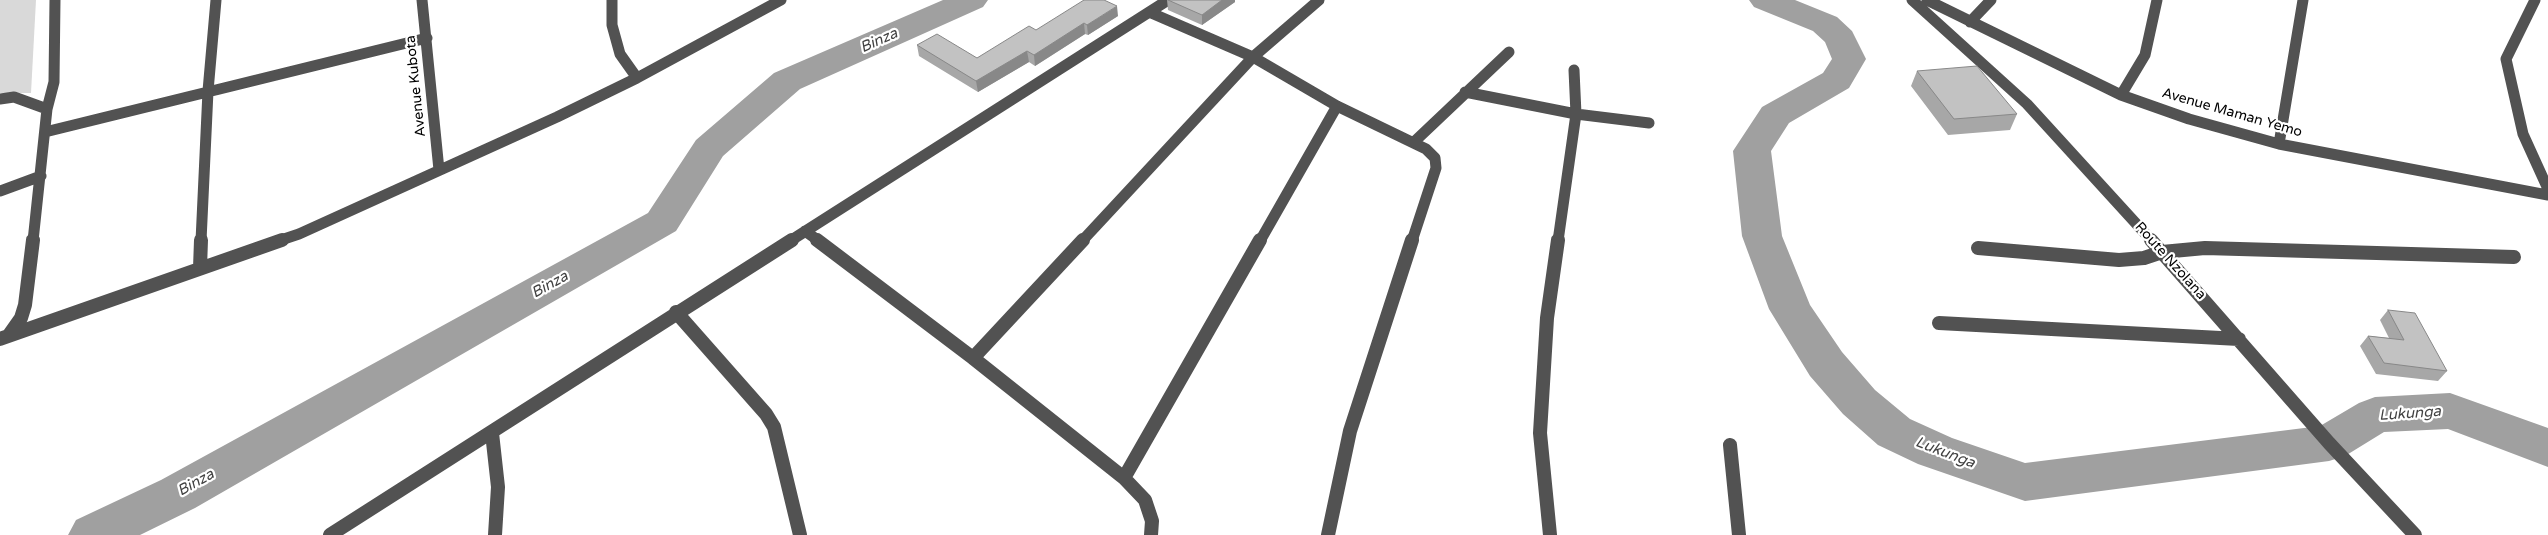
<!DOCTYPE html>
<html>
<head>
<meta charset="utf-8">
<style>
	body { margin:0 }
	canvas { display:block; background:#fff }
</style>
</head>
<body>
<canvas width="2548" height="535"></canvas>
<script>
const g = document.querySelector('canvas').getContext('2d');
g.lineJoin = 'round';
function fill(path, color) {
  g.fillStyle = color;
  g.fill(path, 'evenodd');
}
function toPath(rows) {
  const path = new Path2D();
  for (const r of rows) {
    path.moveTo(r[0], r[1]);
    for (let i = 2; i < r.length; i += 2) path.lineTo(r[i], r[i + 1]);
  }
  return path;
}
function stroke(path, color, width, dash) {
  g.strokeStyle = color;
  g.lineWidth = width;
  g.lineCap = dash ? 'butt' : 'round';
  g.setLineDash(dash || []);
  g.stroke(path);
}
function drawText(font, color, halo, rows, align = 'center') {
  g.font = font + ' "Varela Round",sans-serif';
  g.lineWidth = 4.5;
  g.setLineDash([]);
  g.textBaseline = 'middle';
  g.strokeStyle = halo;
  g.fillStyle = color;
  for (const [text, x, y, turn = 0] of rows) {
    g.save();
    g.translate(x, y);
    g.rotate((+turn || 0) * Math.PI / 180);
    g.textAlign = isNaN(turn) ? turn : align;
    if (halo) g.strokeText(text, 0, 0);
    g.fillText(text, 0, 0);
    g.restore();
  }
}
fill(toPath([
	[0,0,36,0,31,93,0,93]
]), '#d9d9d9');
fill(toPath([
	[943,0,988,0,983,7,800,89,723,156,676,231,195,508,140,535,68,535,76,520,161,480,648,213,696,140,774,73,943,0],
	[1749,0,1795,0,1837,17,1852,31,1866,59,1849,88,1789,123,1771,151,1782,236,1810,305,1842,352,1875,390,1910,419,1952,438,2025,463,2320,426,2359,403,2375,397,2450,393,2548,428,2548,467,2448,429,2384,432,2345,456,2329,461,2025,501,1918,464,1878,445,1843,414,1810,376,1769,309,1742,236,1733,151,1762,107,1823,73,1832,59,1825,42,1813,31,1754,7,1749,0]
]), '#a0a0a0');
stroke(toPath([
	[422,0,439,170],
	[612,0,612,25,620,54,637,78],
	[1912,0,2027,104,2152,241],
	[1927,0,2121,95,2189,119,2279,144,2548,195],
	[2535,0,2506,59,2523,134,2548,189],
	[1149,12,1253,57,1337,106,1426,149,1435,158,1436,168,1412,241],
	[1970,22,1991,0],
	[1465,92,1576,114,1649,123],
	[2121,95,2145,55,2157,0],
	[0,99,14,97,47,109],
	[45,132,427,38],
	[1414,142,1509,52],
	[2279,144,2303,0],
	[0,191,41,176],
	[805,231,819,241],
	[33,241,47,109,54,82,55,0],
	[201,241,208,91,216,0],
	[278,241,299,234,557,117,637,78,781,0],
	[790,241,1168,0],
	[1082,241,1253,57,1319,0],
	[1260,241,1337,106],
	[1558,241,1576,114,1574,70]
]), '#525252', 11);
stroke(toPath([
	[817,240,973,358,1124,478,1145,500,1152,521,1151,535],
	[2151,240,2329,443,2415,535],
	[1978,248,2119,260,2144,258,2162,252,2205,248,2514,257],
	[200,268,201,240],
	[676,312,766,414,774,427,800,535],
	[1939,323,2239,339],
	[9,335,21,318,25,305,33,240],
	[0,339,282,240],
	[973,358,1083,240],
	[492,433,498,487,495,535],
	[1730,445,1739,535],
	[1124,478,1260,240],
	[330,535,792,240],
	[1328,535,1350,431,1412,240],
	[1550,535,1540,433,1547,318,1558,240]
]), '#525252', 14);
fill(toPath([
	[1167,0,1235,0,1235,2,1202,25,1168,10],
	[1118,16,1088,35,1085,34,1035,66,1029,62,978,92,919,56,917,45,977,58,1036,30],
	[1917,71,2017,114,2010,130,1948,135,1911,86],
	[2388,310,2447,371,2438,381,2376,374,2360,346,2368,336,2389,338,2380,320]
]), '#a7a7a7');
fill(toPath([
	[1222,0,1235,0,1235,2,1202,25,1202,15],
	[1117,6,1118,16,1088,35,1087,25],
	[1084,23,1085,34,1035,66,1034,55],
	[1027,51,1029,62,978,92,976,81]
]), '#888');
const building = toPath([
	[1084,0,1104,0,1117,6,1087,25,1084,23,1034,55,1027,51,976,81,917,45,937,34,977,58,1029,26,1036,30,1084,0],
	[1168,0,1222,0,1202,15,1168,0],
	[1977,66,2017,114,1954,119,1917,71,1977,66],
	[2388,310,2415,313,2447,371,2384,363,2368,336,2404,340,2388,310]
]);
fill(building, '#c2c2c2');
stroke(building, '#888', 1);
drawText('14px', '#000', '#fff', [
	["Avenue Kubota",416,86,-96],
	["Avenue Maman Yemo",2232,113,16],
	["Route Nzolana",2170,261,48]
]);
drawText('italic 15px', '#414141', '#fff', [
	["Binza",879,41,-24],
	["Binza",550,285,-29],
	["Lukunga",2410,414,-4],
	["Lukunga",1945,453,21],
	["Binza",196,483,-29]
]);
</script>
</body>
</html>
